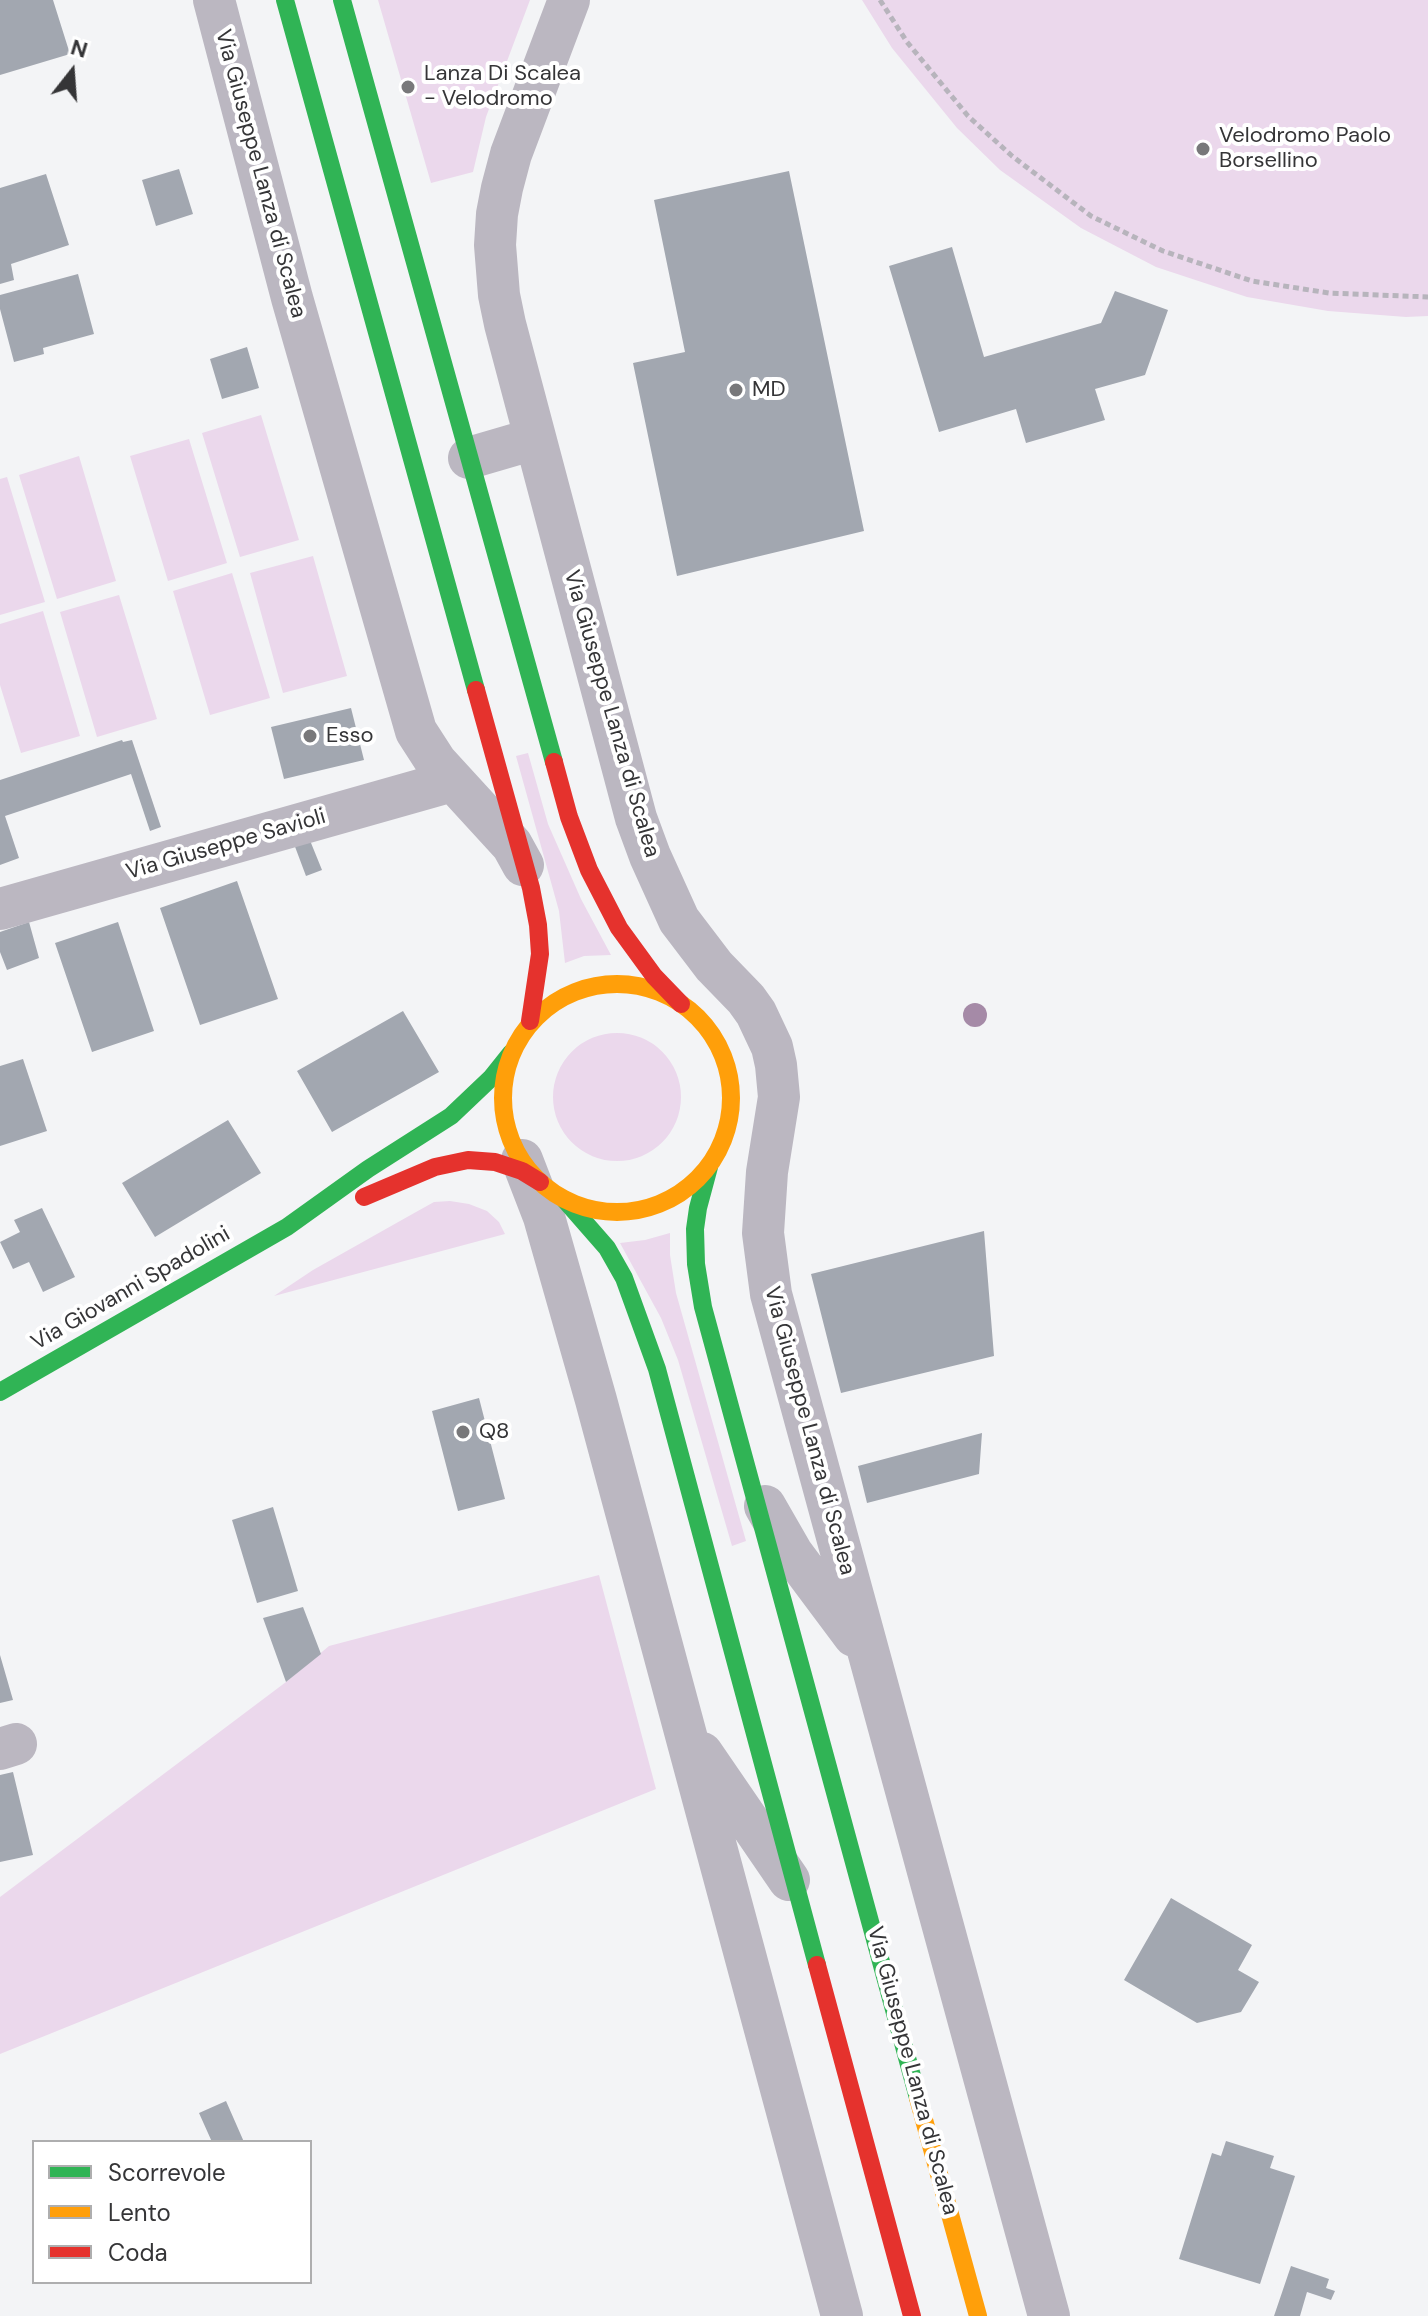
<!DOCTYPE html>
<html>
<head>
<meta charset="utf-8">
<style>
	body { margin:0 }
	#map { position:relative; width:1428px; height:2316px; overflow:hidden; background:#f3f4f6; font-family:"DM Sans",sans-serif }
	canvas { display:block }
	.legend { position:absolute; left:32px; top:2140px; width:280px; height:144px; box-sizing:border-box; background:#fff; border:2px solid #aeaeaf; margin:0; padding:10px 14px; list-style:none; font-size:24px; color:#353537 }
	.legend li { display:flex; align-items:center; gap:16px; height:40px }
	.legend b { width:40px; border:2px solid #aeaeaf }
	.north { position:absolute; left:32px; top:32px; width:80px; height:80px; -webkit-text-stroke:6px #fff; paint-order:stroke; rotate:17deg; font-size:22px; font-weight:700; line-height:32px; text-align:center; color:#353537 }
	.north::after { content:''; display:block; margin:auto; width:28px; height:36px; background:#353537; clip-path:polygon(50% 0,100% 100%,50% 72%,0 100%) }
</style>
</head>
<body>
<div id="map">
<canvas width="1428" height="2316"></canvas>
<ul class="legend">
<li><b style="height:10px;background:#30b455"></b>Scorrevole</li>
<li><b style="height:10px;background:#ff9f0a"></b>Lento</li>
<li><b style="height:10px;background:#e5322d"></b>Coda</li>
</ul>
<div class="north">N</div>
</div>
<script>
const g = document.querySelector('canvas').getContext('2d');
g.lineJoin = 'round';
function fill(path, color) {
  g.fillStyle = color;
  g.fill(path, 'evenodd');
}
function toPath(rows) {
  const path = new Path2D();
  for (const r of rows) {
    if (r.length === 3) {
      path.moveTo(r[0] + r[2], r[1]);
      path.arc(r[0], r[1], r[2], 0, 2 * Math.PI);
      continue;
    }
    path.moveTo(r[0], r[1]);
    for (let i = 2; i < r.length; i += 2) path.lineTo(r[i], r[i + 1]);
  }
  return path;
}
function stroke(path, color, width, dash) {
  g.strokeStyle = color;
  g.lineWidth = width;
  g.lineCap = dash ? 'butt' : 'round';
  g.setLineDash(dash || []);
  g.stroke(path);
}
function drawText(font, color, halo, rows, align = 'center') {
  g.font = font + ' "DM Sans",sans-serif';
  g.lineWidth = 8;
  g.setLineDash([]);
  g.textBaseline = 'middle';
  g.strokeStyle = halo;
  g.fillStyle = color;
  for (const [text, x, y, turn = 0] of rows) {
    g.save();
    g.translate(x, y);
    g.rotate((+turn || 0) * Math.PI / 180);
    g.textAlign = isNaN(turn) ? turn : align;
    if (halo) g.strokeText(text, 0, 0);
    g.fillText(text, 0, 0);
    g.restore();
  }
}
fill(toPath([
	[378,0,530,0,486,117,473,172,431,183],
	[862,0,1428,0,1428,316,1406,317,1328,311,1247,297,1156,267,1081,228,1000,170,957,128,892,48],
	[261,415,299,540,240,557,202,433],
	[189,439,227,563,168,581,130,456],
	[79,456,116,581,57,599,19,475],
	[7,477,45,602,0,615,0,479],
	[313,556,347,676,283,693,250,573],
	[232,573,270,698,210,715,173,591],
	[119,595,157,719,97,737,60,612],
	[43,611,80,736,21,753,0,685,0,624],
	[528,753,548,824,581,899,611,955,584,956,565,963,559,911,516,756],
	[617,1097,64],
	[450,1201,469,1204,487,1211,499,1222,505,1234,274,1296,313,1270,416,1212,434,1202],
	[670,1233,670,1255,676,1293,746,1541,732,1546,678,1360,661,1318,620,1243,645,1240],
	[599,1575,656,1789,0,2054,0,1897,286,1682,329,1646]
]), '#ebd8ec');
fill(toPath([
	[0,0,53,0,70,54,0,75],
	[179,169,193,214,156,226,142,180],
	[789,171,864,531,677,576,633,363,685,352,654,200],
	[46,174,69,245,11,264,14,280,0,284,0,188],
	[952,247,984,357,1101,323,1115,291,1168,310,1145,375,1095,389,1105,420,1026,443,1016,409,939,432,889,266],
	[78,274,94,334,43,348,44,354,14,362,0,309,0,295],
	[247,347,259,388,222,399,210,359],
	[351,708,364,760,284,779,271,727],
	[122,740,123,742,132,740,161,827,150,831,131,774,5,816,19,858,0,865,0,780],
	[309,838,322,870,306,876,294,844],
	[237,881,278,999,200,1025,160,908],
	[29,922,39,958,7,970,0,952,0,932],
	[118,922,154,1031,92,1052,55,943],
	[403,1011,439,1072,332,1132,297,1071],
	[23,1059,47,1131,0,1146,0,1066],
	[228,1120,261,1173,155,1237,122,1183],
	[42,1208,75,1277,43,1292,29,1262,13,1269,0,1242,20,1232,14,1220],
	[984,1231,994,1356,841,1393,811,1274],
	[479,1398,505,1499,458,1511,432,1411],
	[982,1433,979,1474,867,1503,858,1466],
	[273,1507,298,1591,257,1603,232,1520],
	[303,1607,321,1654,286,1682,263,1618],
	[0,1655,13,1700,0,1703],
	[13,1772,33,1855,0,1862,0,1775],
	[1171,1898,1252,1945,1238,1970,1259,1982,1241,2012,1197,2023,1124,1980],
	[226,2101,244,2142,212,2142,199,2113],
	[1226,2141,1274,2156,1270,2168,1295,2176,1260,2284,1179,2259,1212,2153,1221,2156],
	[1291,2266,1329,2279,1326,2288,1335,2291,1331,2300,1307,2292,1300,2316,1274,2316]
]), '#a2a7b0');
stroke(toPath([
	[880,0,907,42,968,116,1012,156,1091,216,1163,251,1252,281,1329,293,1428,297]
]), '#b7b4bc', 5, [6, 4]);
stroke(toPath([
	[214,0,292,298,416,731,436,762,512,845,523,865],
	[569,0,511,154,502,188,497,214,495,245,499,295,505,324,636,818,650,856,679,920,714,966,746,999,756,1013,772,1047,776,1065,779,1097,767,1172,763,1233,771,1294,1049,2316],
	[469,458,534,439],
	[0,909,452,781],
	[522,1160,544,1217,596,1400,842,2316],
	[765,1506,792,1553,854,1636],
	[0,1749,16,1744],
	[702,1753,789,1880]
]), '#bbb7c1', 42);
stroke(toPath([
	[285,0,476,690],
	[342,0,554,762],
	[709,1167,698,1208,695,1229,696,1264,703,1307,918,2098],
	[565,1200,607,1248,624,1278,657,1369,817,1965],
	[0,1392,287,1227,368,1169,451,1116,491,1078,511,1053]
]), '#30b455', 18);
stroke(toPath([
	[617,1098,114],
	[918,2098,978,2316]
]), '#ff9f0a', 18);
stroke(toPath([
	[476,690,531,888,538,925,540,954,530,1021],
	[554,762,569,817,589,870,619,928,654,976,681,1004],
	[364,1197,435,1167,468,1160,495,1162,522,1171,540,1182],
	[817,1965,912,2316]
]), '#e5322d', 18);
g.fillStyle = '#a58aa7';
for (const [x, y] of [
	[975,1015]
]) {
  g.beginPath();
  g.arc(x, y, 12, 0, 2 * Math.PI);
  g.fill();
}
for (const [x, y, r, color] of [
	[408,87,8,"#78787a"],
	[1203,149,8,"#78787a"],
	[736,390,8,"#78787a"],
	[310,736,8,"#78787a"],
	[463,1432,8,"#78787a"]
]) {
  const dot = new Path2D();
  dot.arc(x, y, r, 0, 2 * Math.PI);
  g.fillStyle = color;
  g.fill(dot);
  stroke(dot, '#fff', 3);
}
drawText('22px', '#353537', '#fff', [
	["Lanza Di Scalea",424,74],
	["- Velodromo",424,99],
	["Velodromo Paolo",1219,136],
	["Borsellino",1219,161],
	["MD",752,390],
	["Esso",326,736],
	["Q8",479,1432]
], 'left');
drawText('22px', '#353537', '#fff', [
	["Via Giuseppe Lanza di Scalea",260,174,75],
	["Via Giuseppe Lanza di Scalea",611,714,74],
	["Via Giuseppe Savioli",226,845,-16],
	["Via Giovanni Spadolini",131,1289,-30],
	["Via Giuseppe Lanza di Scalea",809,1431,75],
	["Via Giuseppe Lanza di Scalea",912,2071,75]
]);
</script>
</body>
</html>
